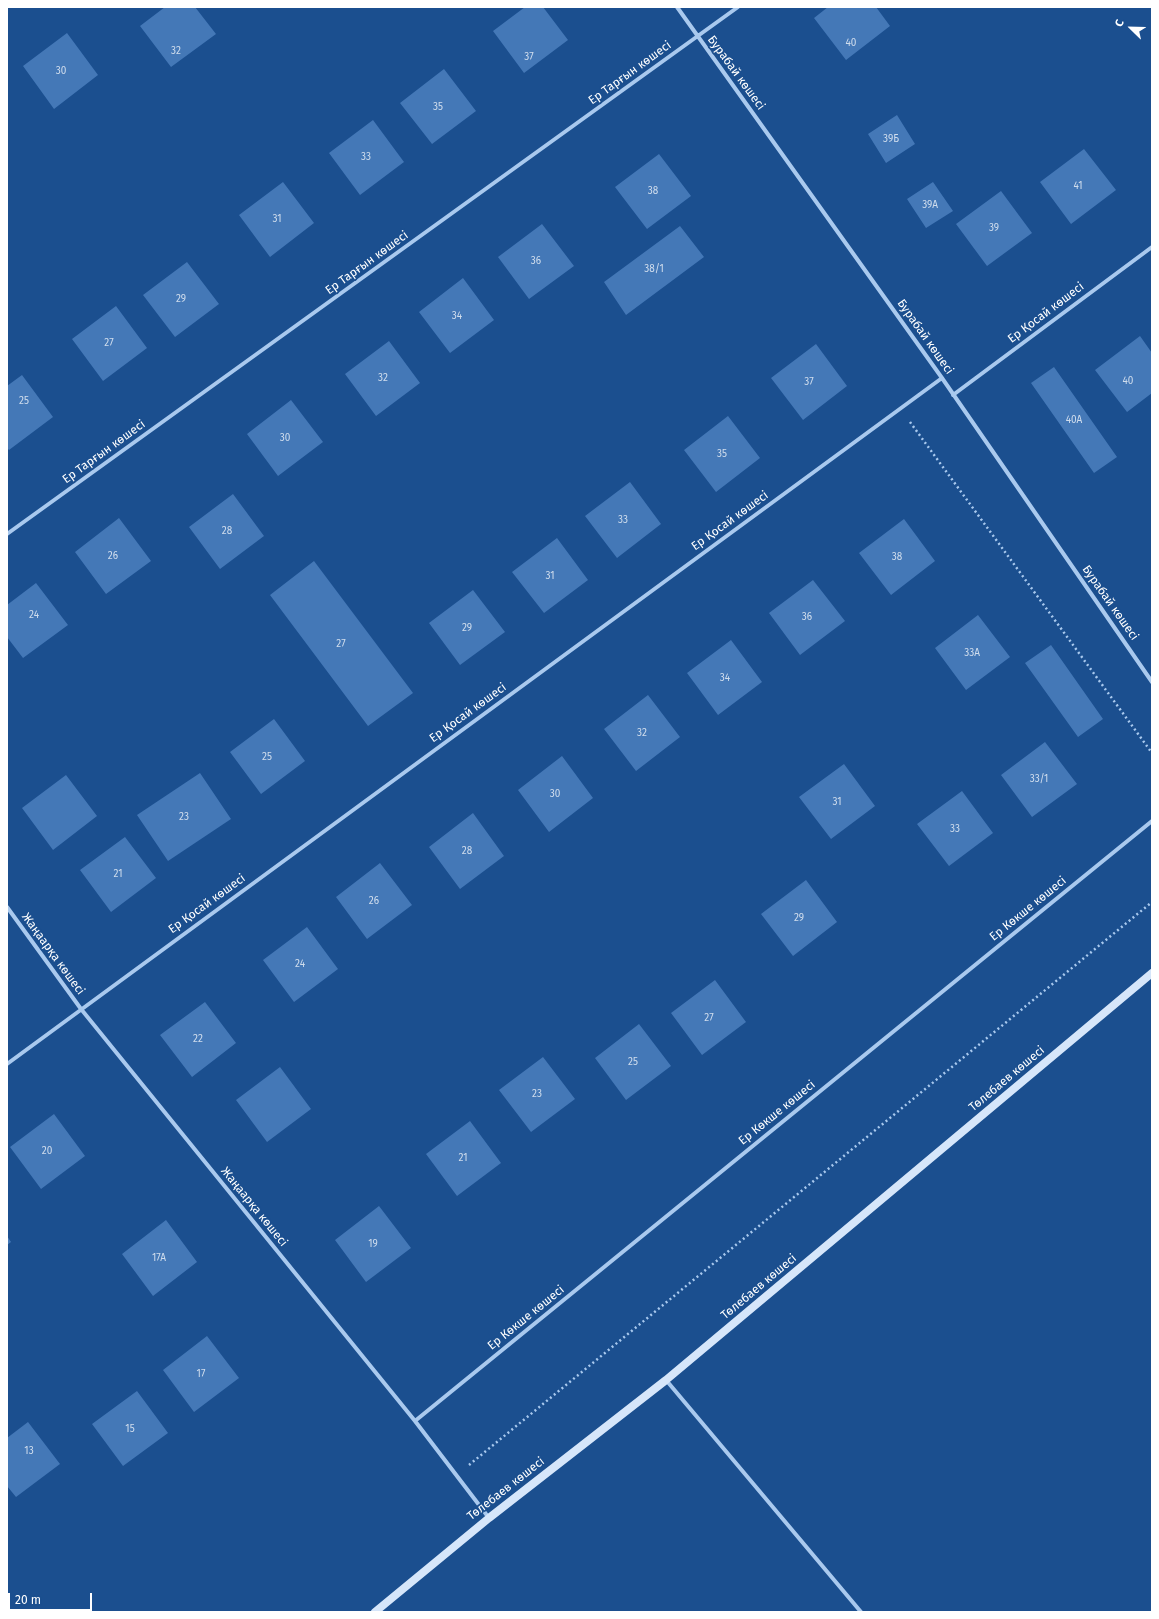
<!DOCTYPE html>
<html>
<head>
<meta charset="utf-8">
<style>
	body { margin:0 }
	#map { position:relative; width:1159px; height:1619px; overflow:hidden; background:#1b4f8f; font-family:"Fira Sans",sans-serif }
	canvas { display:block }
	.frame { position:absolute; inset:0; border:8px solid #fff; pointer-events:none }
	.north { position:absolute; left:1111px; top:8px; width:40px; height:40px; -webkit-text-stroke:3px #1b4f8f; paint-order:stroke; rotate:293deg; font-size:11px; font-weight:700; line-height:16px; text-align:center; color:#fff }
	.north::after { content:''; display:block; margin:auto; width:14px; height:18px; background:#fff; clip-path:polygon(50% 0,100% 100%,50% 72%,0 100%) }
	.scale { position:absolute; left:8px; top:1593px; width:84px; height:18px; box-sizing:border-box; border:2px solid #fff; border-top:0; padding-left:5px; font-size:12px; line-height:14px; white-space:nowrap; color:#fff; -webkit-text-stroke:3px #1b4f8f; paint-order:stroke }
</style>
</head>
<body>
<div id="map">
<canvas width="1159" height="1619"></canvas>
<div class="frame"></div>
<div class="north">С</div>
<div class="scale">20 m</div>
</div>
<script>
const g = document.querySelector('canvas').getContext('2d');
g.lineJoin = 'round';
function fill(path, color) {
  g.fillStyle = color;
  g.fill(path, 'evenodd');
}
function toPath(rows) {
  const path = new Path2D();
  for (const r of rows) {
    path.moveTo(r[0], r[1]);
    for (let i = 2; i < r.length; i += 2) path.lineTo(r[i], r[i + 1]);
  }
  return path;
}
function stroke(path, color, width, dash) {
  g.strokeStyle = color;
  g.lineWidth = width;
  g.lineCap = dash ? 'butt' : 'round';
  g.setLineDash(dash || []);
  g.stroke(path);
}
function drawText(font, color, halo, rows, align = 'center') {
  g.font = font + ' "Fira Sans",sans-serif';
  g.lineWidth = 3.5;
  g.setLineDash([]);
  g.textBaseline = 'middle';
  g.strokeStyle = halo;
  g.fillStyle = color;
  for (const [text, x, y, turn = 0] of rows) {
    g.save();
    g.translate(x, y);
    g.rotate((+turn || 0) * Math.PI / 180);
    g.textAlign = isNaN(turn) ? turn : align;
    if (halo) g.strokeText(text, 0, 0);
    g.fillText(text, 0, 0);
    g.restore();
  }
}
fill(toPath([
	[165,7,195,7,216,34,171,67,140,26],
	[525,7,543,7,568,40,524,73,493,31],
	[828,7,876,7,890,26,846,60,814,18],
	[67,33,98,75,54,109,23,66],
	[444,69,476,111,432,144,400,103],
	[897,115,915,144,886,163,868,134],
	[373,120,404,162,360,195,329,153],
	[1084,149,1116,190,1071,224,1040,182],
	[659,154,691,196,647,229,615,187],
	[283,182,314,223,270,257,239,215],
	[933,182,953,211,926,228,907,199],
	[1001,191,1032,233,987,266,956,224],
	[542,224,574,266,529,299,498,257],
	[680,226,704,257,626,315,604,282],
	[187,262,219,304,175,337,143,295],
	[463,278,494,320,450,353,419,312],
	[116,306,147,348,103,381,72,339],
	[1140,336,1152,353,1152,393,1127,412,1095,370],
	[389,341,420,383,376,416,345,374],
	[816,344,847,386,803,420,771,378],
	[1054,367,1117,457,1094,473,1031,383],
	[22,375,53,417,9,450,7,448,7,386],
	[291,400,323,442,278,476,247,434],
	[728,416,760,458,716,492,684,450],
	[630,482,661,524,617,558,585,516],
	[233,494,264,536,220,569,189,527],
	[119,518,151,561,106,594,75,552],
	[904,519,935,561,891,595,859,553],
	[557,538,588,580,544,613,512,572],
	[314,561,413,693,368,726,270,595],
	[813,580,845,621,800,655,769,613],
	[36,583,68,625,23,658,7,637,7,605],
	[473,590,505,632,460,665,429,623],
	[978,615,1010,657,966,690,935,648],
	[731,640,762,682,718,715,687,673],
	[1051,645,1103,719,1078,737,1025,663],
	[648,695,680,737,636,771,604,729],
	[274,719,305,761,261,794,230,752],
	[1045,742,1077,784,1032,817,1001,775],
	[562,756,593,798,549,832,518,790],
	[844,764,875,806,831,839,799,797],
	[200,773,231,819,168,861,137,815],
	[66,775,97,816,53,850,22,808],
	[962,791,993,833,949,866,917,824],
	[473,813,504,856,460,889,429,847],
	[125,837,156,878,111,912,80,870],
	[380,863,412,905,367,939,336,897],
	[806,880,837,922,793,956,761,914],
	[307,927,338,969,294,1002,263,960],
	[715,980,746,1022,702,1055,671,1013],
	[205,1002,236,1043,192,1077,160,1035],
	[639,1024,671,1066,626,1100,595,1058],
	[543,1057,575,1099,531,1132,499,1090],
	[280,1067,311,1109,267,1142,236,1100],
	[54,1114,85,1156,41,1189,10,1147],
	[470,1121,501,1163,457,1196,426,1154],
	[379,1206,411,1248,366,1282,335,1240],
	[166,1220,197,1262,153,1296,122,1254],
	[7,1236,11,1242,7,1245],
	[207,1336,239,1378,194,1412,163,1370],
	[137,1391,168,1433,123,1466,92,1424],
	[28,1422,60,1464,16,1497,7,1486,7,1438]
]), '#4478b7');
stroke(toPath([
	[910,422,1152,753],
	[469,1465,1152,902]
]), '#a9c9ee', 2.5, [2, 3]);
stroke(toPath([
	[677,7,942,378,1152,682],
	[953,395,1152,247],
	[7,534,738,7],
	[7,907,81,1009,415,1421,489,1518],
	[7,1064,942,378],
	[666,1380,861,1612],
	[415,1421,1152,821]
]), '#a9c9ee', 4);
stroke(toPath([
	[375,1612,489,1518,666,1380,1152,973]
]), '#d6e6fa', 8);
drawText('10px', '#d0dded', null, [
	["40",851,43],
	["32",176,51],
	["37",529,57],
	["30",61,71],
	["35",438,107],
	["39Б",891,139],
	["33",366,157],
	["41",1078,186],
	["38",653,191],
	["39А",930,205],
	["31",277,219],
	["39",994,228],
	["36",536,261],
	["38/1",654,269],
	["29",181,299],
	["34",457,316],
	["27",109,343],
	["32",383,378],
	["40",1128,381],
	["37",809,382],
	["25",24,401],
	["40А",1074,420],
	["30",285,438],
	["35",722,454],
	["33",623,520],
	["28",227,531],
	["26",113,556],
	["38",897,557],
	["31",550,576],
	["24",34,615],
	["36",807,617],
	["29",467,628],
	["27",341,644],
	["33А",972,653],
	["34",725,678],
	["32",642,733],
	["25",267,757],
	["33/1",1039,779],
	["30",555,794],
	["31",837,802],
	["23",184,817],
	["33",955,829],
	["28",467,851],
	["21",118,874],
	["26",374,901],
	["29",799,918],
	["24",300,964],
	["27",709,1018],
	["22",198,1039],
	["25",633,1062],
	["23",537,1094],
	["20",47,1151],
	["21",463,1158],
	["19",373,1244],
	["17А",159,1258],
	["17",201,1374],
	["15",130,1429],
	["13",29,1451]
]);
drawText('12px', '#fff', '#1b4f8f', [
	["Ер Тарғын көшесі",630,73,-36],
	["Бурабай көшесі",736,73,54],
	["Ер Тарғын көшесі",367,263,-36],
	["Ер Қосай көшесі",1046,313,-37],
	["Бурабай көшесі",925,337,55],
	["Ер Тарғын көшесі",104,452,-36],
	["Ер Қосай көшесі",730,521,-36],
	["Бурабай көшесі",1110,603,55],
	["Ер Қосай көшесі",468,713,-36],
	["Ер Қосай көшесі",207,904,-36],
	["Ер Көкше көшесі",1028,909,-39],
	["Жаңаарқа көшесі",53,954,54],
	["Төлебаев көшесі",1007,1079,-40],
	["Ер Көкше көшесі",777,1113,-39],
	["Жаңаарқа көшесі",254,1207,51],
	["Төлебаев көшесі",759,1287,-40],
	["Ер Көкше көшесі",526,1318,-39],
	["Төлебаев көшесі",506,1489,-38]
]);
</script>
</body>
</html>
